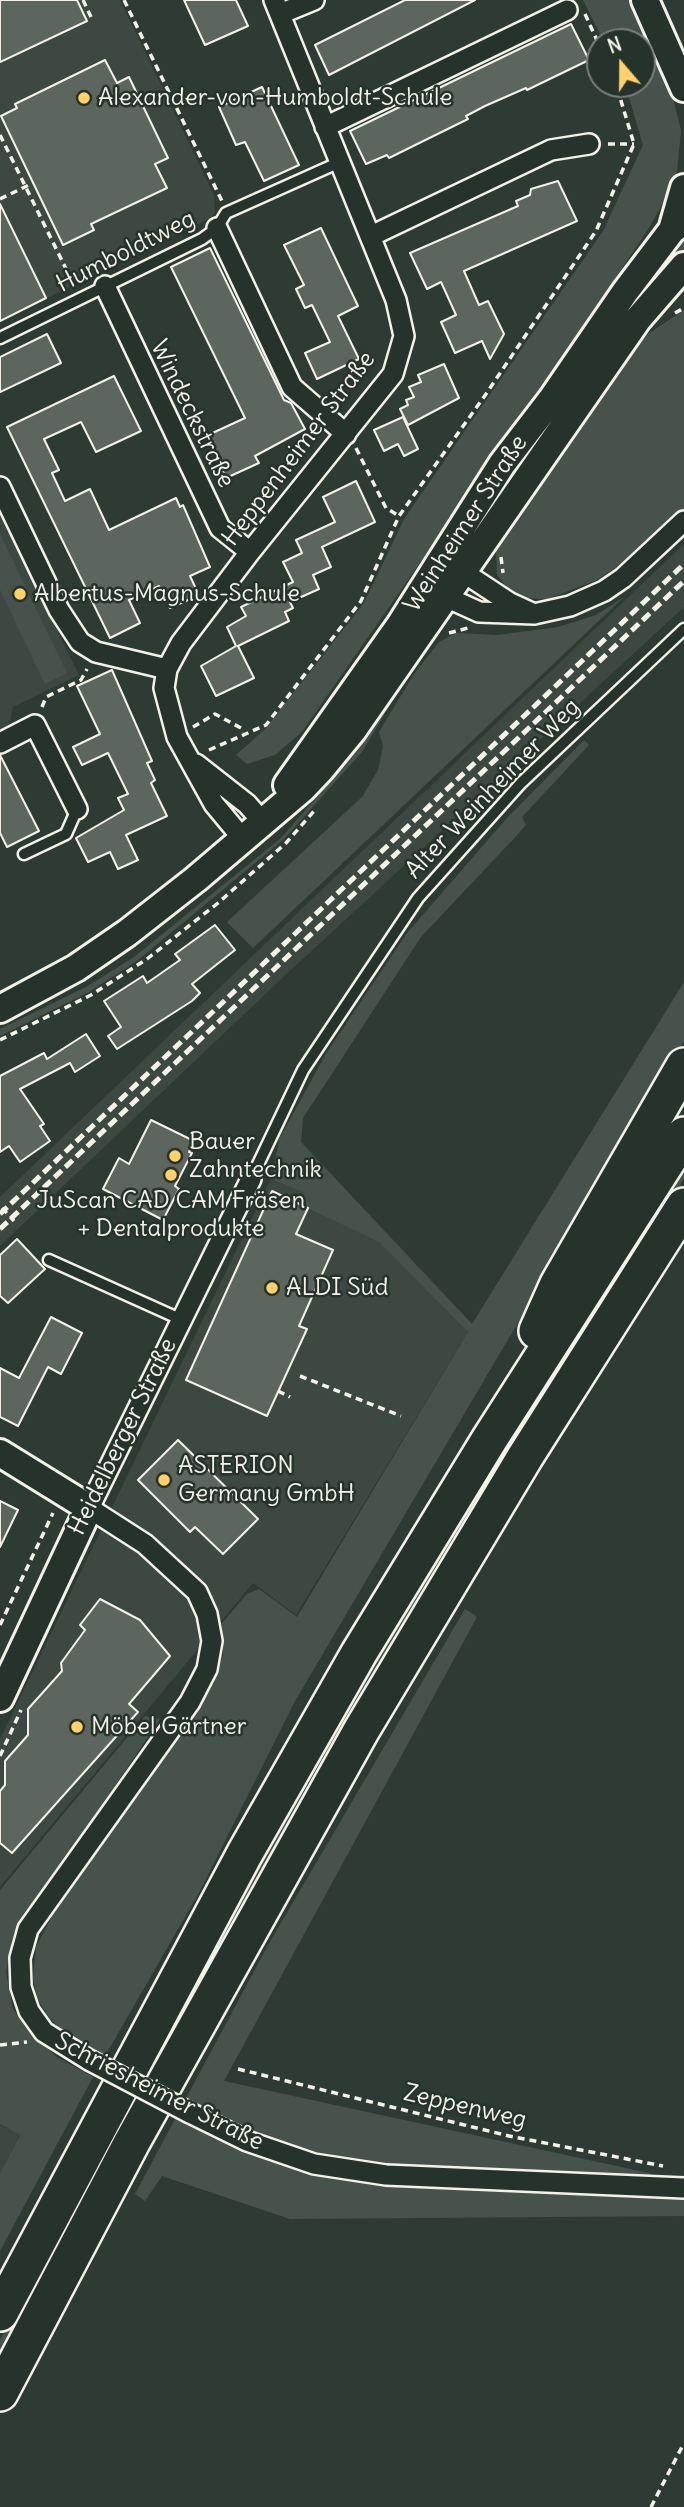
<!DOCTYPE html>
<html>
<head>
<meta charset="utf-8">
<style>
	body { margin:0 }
	#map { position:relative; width:684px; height:2507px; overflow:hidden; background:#2e3b34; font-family:Delius,sans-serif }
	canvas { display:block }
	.north { position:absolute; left:586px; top:28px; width:70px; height:70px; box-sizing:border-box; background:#26332d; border:2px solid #787f78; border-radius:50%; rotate:340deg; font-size:19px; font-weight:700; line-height:28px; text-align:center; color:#f4f1e8 }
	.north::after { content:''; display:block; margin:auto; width:24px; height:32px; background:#ffd166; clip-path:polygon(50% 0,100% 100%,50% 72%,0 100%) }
</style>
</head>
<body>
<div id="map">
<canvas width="684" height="2507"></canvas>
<div class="north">N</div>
</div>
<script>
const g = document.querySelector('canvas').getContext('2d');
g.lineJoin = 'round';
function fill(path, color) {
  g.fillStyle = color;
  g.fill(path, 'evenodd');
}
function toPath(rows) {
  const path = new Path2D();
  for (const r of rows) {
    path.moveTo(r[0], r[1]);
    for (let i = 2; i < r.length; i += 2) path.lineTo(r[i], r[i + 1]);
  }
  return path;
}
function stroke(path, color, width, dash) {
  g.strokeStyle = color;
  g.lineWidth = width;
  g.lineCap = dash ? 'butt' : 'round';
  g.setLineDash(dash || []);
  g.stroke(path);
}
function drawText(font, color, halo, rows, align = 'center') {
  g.font = font + ' Delius,sans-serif';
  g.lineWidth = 5;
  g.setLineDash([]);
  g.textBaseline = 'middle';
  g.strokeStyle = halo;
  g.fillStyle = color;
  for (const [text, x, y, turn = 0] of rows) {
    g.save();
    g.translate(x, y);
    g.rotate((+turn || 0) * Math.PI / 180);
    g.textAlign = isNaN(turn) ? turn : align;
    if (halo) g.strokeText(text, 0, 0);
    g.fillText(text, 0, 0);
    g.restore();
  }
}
fill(toPath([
	[0,0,120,0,214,195,215,213,211,218,0,321],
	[0,513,79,675,13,707,9,726,0,730],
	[684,544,684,607,278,982,0,1246,0,1197],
	[276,1168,380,1242,468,1332,296,1615,253,1583,0,1887,0,1739],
	[0,2125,20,2134,0,2173]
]), '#3c4841');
fill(toPath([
	[583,0,630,0,670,85,681,131,677,171,671,188,649,228,521,418,302,732,275,755,247,764,236,755,265,729,364,603,404,519,603,231,643,145,625,84,642,84,642,42,604,42],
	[684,236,684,249,634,299,469,542,464,539,609,324],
	[684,310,684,507,631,557,597,580,547,599,524,598,508,589,497,575,496,552,504,533,636,342],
	[0,534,67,673,45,684,0,590],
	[624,597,253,948,227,922,362,797,378,770,383,746,379,732,414,674,439,642,456,633,497,635,558,627,596,615],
	[408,675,362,752,283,840,137,961,89,992,0,1036,0,1029,86,987,134,957,281,838,358,750],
	[584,740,589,745,522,817,526,825,520,832,421,937,303,1118,301,1142,472,1324,684,982,684,1041,295,1701,200,1891,105,2056,62,2031,48,2016,37,1998,33,1978,36,1947,52,1916,214,1683,223,1655,222,1623,247,1594,259,1589,297,1617,468,1332,379,1242,299,1204,305,1193,272,1179,279,1139,327,1052,407,933,507,818],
	[684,1164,684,1178,0,2362,0,2340,251,1876,507,1440],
	[465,1609,477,1617,224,2081,649,2173,684,2196,684,2216,290,2219,162,2176,145,2201,135,2194,268,1945],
	[145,1716,160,1719,12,1939,6,1973,13,2009,32,2036,57,2057,93,2077,0,2251,0,2173,20,2135,0,2124,0,1890]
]), '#48524c');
const building = toPath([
	[0,0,77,0,87,21,0,62,0,0],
	[184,0,236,0,248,26,205,45,184,0],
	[405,0,475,0,329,75,315,45,405,0],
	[571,24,589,60,527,90,526,88,485,106,466,116,468,119,389,158,387,155,366,164,350,131,571,24],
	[105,60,117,83,129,77,168,158,155,164,167,188,91,224,94,230,63,245,1,116,17,108,15,104,105,60],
	[262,87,299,165,264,181,245,142,236,145,219,107,262,87],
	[558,181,577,221,464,271,479,305,488,301,504,334,490,359,482,341,455,353,441,322,456,315,441,282,427,289,410,253,518,206,516,201,530,195,531,189,558,181],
	[0,204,46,298,0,321,0,204],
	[321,228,358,306,338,316,359,359,317,379,305,353,330,342,312,305,305,308,296,289,304,285,284,245,321,228],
	[210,248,284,400,291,403,305,429,255,456,259,463,226,478,206,436,245,418,171,267,210,248],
	[47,334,61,363,0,392,0,357,47,334],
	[444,364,459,398,408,425,400,409,408,405,406,400,414,397,409,387,421,382,418,375,444,364],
	[114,376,141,431,96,452,81,422,44,439,59,470,52,473,65,501,90,489,109,530,176,498,180,507,183,505,210,567,190,576,199,595,170,608,159,586,129,600,140,623,110,638,7,427,114,376],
	[403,417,418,449,404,456,398,444,384,451,374,430,403,417],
	[356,481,375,522,322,547,331,567,313,575,319,589,290,602,293,608,285,612,289,621,238,646,254,678,216,696,201,666,236,646,227,627,246,616,241,607,293,582,283,562,302,553,296,540,335,522,323,497,356,481],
	[112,670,152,761,147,763,155,780,151,783,167,816,126,835,138,860,118,869,110,852,88,862,76,838,124,810,118,798,128,794,108,753,82,765,73,747,100,734,77,686,112,670],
	[0,755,39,831,7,847,0,833,0,755],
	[215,925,235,950,192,984,200,993,192,1001,117,1049,108,1036,121,1027,104,1001,143,976,147,983,180,960,175,954,215,925],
	[86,1034,100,1056,75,1072,70,1063,20,1089,44,1124,40,1126,50,1141,20,1162,9,1146,0,1152,0,1076,44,1053,47,1059,86,1034],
	[151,1120,194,1141,189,1152,192,1153,175,1186,179,1189,163,1220,103,1189,119,1158,129,1164,151,1120],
	[272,1191,308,1208,296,1234,333,1250,299,1326,307,1329,267,1416,186,1380,272,1191],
	[17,1239,45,1269,8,1303,0,1296,0,1255,17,1239],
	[51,1317,82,1333,61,1374,48,1367,18,1426,0,1417,0,1368,19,1378,51,1317],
	[178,1440,258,1519,223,1554,195,1527,190,1532,138,1480,178,1440],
	[0,1501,18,1510,0,1547,0,1501],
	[100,1599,140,1620,170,1656,129,1704,138,1712,12,1853,0,1843,0,1791,5,1785,5,1761,28,1735,28,1709,62,1671,61,1663,85,1630,80,1625,100,1599]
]);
fill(building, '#5c655e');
stroke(building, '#f4f1e8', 2);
const lane = toPath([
	[0,338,202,239,217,228,226,213,340,162],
	[24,854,66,834,77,809],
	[251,1179,303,1070,418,898,521,783,684,629],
	[49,1260,180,1319]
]);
const street = toPath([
	[280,14,314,0],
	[325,127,567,10],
	[217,228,292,387,346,434],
	[371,236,551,150,589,144],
	[105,286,220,528,250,552],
	[0,487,59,610,80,642,96,652,167,669],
	[452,569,463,572,510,603,534,614],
	[440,588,446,597,479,612,534,614,570,606,604,591,623,578,684,521],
	[0,743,35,725,77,809],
	[196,764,247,804,262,821],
	[243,839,214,804,177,737,164,688,167,669,181,643,250,552,393,374,404,336,396,300,274,0],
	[89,2060,44,2032,29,2011,21,1987,20,1958,28,1929,190,1702,207,1669,212,1641,207,1614,197,1592,145,1544,89,1508,251,1179],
	[190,2113,247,2141,314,2164,386,2175,684,2188]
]);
const secondary = toPath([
	[645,0,684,88],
	[672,230,684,188],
	[287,785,400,625,502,464,551,400,625,292,672,230,684,221],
	[0,1009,76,968,127,933,196,879,303,788,321,769,353,730,638,319,684,266],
	[0,1453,89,1508,0,1698]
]);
const highway = toPath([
	[537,1331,558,1284,684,1066],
	[0,2313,245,1853,359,1653,489,1440,684,1135],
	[0,2393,132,2142,361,1731,525,1457,684,1206]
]);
stroke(lane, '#f4f1e8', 15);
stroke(street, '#f4f1e8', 24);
stroke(secondary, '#f4f1e8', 32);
stroke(highway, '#f4f1e8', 40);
stroke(toPath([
	[83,0,91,17],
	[124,0,222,201],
	[585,14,600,47],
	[0,135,75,287],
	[608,144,634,144],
	[0,199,33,183],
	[675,313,684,308],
	[356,448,386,508,399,516],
	[501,557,503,573],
	[449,633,468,628],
	[42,707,46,697,81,680,87,669],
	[193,727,215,714,241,728,242,733],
	[209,750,266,725,361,601,399,516,486,394,596,231,634,144,616,84],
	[0,1040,91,995,147,959,218,903,286,843,314,811],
	[2,1208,14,1221],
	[300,1376,401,1416],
	[278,1391,290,1397],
	[0,1625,53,1513],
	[0,1756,21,1710],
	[0,2045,27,2042],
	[238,2069,509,2136,663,2166],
	[651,2507,684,2443]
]), '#f4f1e8', 3.5, [7, 5]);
stroke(lane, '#26332d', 10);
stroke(street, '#26332d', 19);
stroke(secondary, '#26332d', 26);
stroke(highway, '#26332d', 35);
stroke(toPath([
	[0,1214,684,564],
	[0,1229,684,581]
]), '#f4f1e8', 5, [10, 5]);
const streetBridge = toPath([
	[89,2060,190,2113]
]);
stroke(streetBridge, '#f4f1e8', 24, []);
stroke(streetBridge, '#26332d', 19);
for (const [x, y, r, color] of [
	[84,98,7,"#ffd166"],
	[20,594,7,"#ffd166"],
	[175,1156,7,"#ffd166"],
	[171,1175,7,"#ffd166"],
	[272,1288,7,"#ffd166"],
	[164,1480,7,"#ffd166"],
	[77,1727,7,"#ffd166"]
]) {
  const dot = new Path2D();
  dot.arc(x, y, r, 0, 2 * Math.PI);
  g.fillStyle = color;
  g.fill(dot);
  stroke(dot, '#26332d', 2.5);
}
drawText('24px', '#f4f1e8', '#26332d', [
	["Alexander-von-Humboldt-Schule",98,98],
	["Albertus-Magnus-Schule",34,594],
	["Bauer",189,1142],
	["Zahntechnik",189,1170],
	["JuScan CAD CAM Fräsen",171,1201,"center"],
	["+ Dentalprodukte",171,1229,"center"],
	["ALDI Süd",286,1288],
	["ASTERION",178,1466],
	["Germany GmbH",178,1494],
	["Möbel Gärtner",91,1727]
], 'left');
drawText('24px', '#f4f1e8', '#26332d', [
	["Humboldtweg",126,252,-27],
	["Windeckstraße",192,414,64],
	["Heppenheimer Straße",299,449,-53],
	["Weinheimer Straße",466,524,-57],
	["Alter Weinheimer Weg",493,789,-46],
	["Heidelberger Straße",123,1437,-64],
	["Schriesheimer Straße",159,2092,27],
	["Zeppenweg",465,2107,13]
]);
</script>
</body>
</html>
